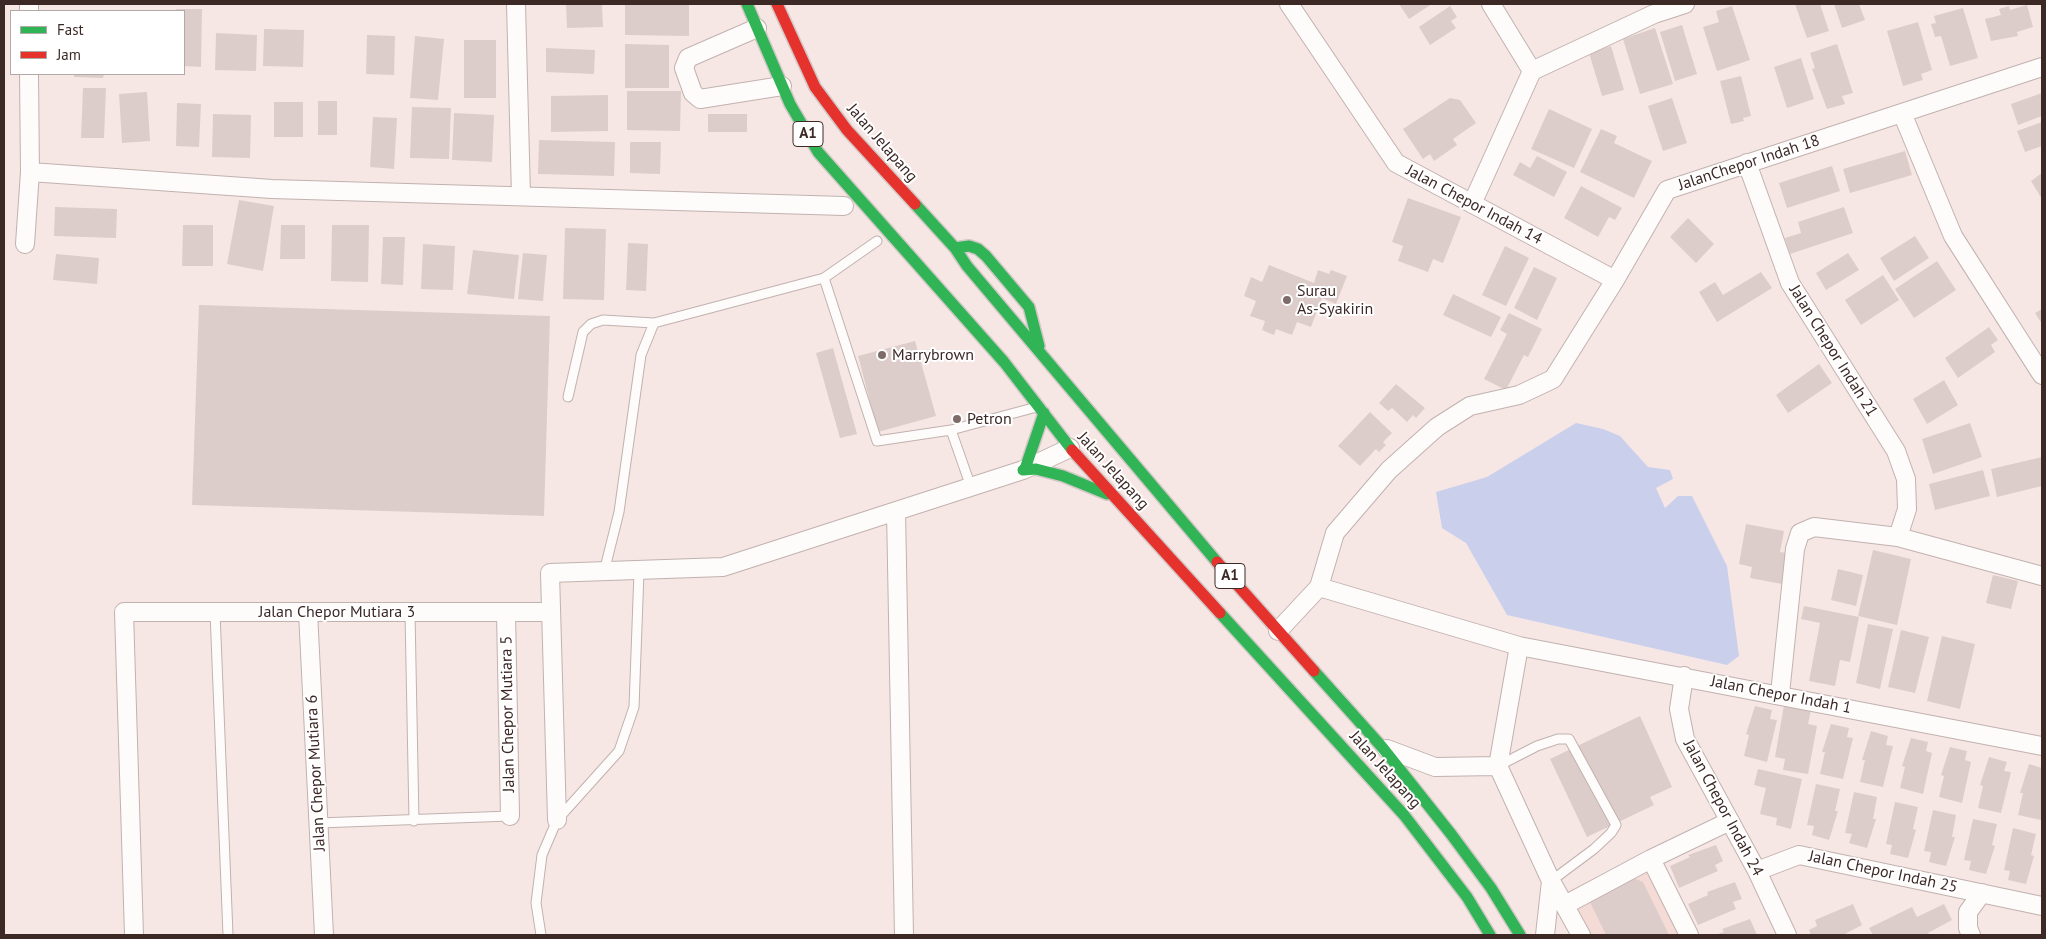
<!DOCTYPE html>
<html>
<head>
<meta charset="utf-8">
<style>
	body { margin:0 }
	#map { position:relative; width:2046px; height:939px; overflow:hidden; background:#f7e7e4; font-family:"PT Sans",sans-serif }
	canvas { display:block }
	.frame { position:absolute; inset:0; border:5px solid #3c2926; pointer-events:none }
	.legend { position:absolute; left:10px; top:10px; width:175px; height:65px; box-sizing:border-box; background:#fff; border:1px solid #b1a9a8; margin:0; padding:6px 9px; list-style:none; font-size:15px; color:#3c2926 }
	.legend li { display:flex; align-items:center; gap:10px; height:25px }
	.legend b { width:25px; border:1px solid #b1a9a8 }
</style>
</head>
<body>
<div id="map">
<canvas width="2046" height="939"></canvas>
<div class="frame"></div>
<ul class="legend">
<li><b style="height:6px;background:#30b455"></b>Fast</li>
<li><b style="height:6px;background:#e5322d"></b>Jam</li>
</ul>
</div>
<script>
const g = document.querySelector('canvas').getContext('2d');
g.lineJoin = 'round';
function fill(path, color) {
  g.fillStyle = color;
  g.fill(path, 'evenodd');
}
function toPath(rows) {
  const path = new Path2D();
  for (const r of rows) {
    path.moveTo(r[0], r[1]);
    for (let i = 2; i < r.length; i += 2) path.lineTo(r[i], r[i + 1]);
  }
  return path;
}
function stroke(path, color, width, dash) {
  g.strokeStyle = color;
  g.lineWidth = width;
  g.lineCap = dash ? 'butt' : 'round';
  g.setLineDash(dash || []);
  g.stroke(path);
}
function drawText(font, color, halo, rows, align = 'center') {
  g.font = font + ' "PT Sans",sans-serif';
  g.lineWidth = 4;
  g.setLineDash([]);
  g.textBaseline = 'middle';
  g.strokeStyle = halo;
  g.fillStyle = color;
  for (const [text, x, y, turn = 0] of rows) {
    g.save();
    g.translate(x, y);
    g.rotate((+turn || 0) * Math.PI / 180);
    g.textAlign = isNaN(turn) ? turn : align;
    if (halo) g.strokeText(text, 0, 0);
    g.fillText(text, 0, 0);
    g.restore();
  }
}
fill(toPath([
	[1651,851,1692,935,1569,935,1557,896]
]), '#f5dbd6');
fill(toPath([
	[1576,423,1603,429,1620,436,1648,467,1670,470,1673,479,1656,488,1665,508,1678,496,1692,496,1727,566,1739,656,1727,665,1507,615,1466,543,1442,528,1436,492,1487,477]
]), '#cacfec');
fill(toPath([
	[566,4,602,4,603,27,567,28],
	[625,4,689,4,689,36,625,35],
	[1399,4,1432,4,1409,19],
	[1795,4,1820,4,1829,31,1807,38],
	[1834,4,1859,4,1865,20,1842,28],
	[2027,5,2033,27,2017,32,2018,36,1991,41,1985,19,2001,15,1999,9,2009,6,2010,10],
	[1450,6,1457,17,1451,21,1456,28,1430,45,1419,27],
	[1732,6,1750,60,1717,71,1703,27,1719,22,1716,11],
	[1963,8,1978,58,1950,66,1941,36,1935,37,1931,24,1936,23,1934,16],
	[176,9,202,9,201,67,184,66,184,11,176,11],
	[1918,22,1932,70,1921,74,1923,80,1903,86,1887,31],
	[1682,25,1697,74,1675,81,1660,32],
	[1655,28,1673,84,1640,94,1623,39],
	[264,29,304,30,303,67,263,66],
	[216,33,257,35,256,71,215,70],
	[367,35,395,36,394,75,366,74],
	[415,36,444,39,438,100,410,98],
	[464,40,496,40,496,98,464,98],
	[625,44,669,45,669,88,625,88],
	[1837,44,1853,93,1842,96,1845,104,1827,109,1812,69,1815,68,1810,53],
	[1611,46,1624,90,1602,96,1589,53],
	[546,48,595,50,594,74,546,72],
	[1801,58,1814,99,1787,108,1774,67],
	[74,74,104,74,103,78,74,77],
	[1741,76,1751,116,1743,118,1744,121,1731,124,1720,81],
	[83,88,106,88,104,138,81,138],
	[627,91,681,91,680,131,627,130],
	[147,92,150,141,122,143,119,94],
	[2042,93,2042,116,2018,125,2011,104],
	[608,95,608,131,551,132,551,96],
	[1450,98,1460,100,1476,123,1453,139,1457,145,1434,161,1430,154,1423,159,1403,129],
	[1672,98,1687,143,1663,151,1648,106],
	[318,101,337,101,337,135,318,135],
	[274,102,303,102,303,137,274,137],
	[177,103,201,104,199,147,176,146],
	[412,107,451,108,449,159,410,158],
	[1549,109,1592,129,1574,168,1531,149],
	[454,113,494,115,492,162,452,160],
	[213,114,251,115,250,158,212,157],
	[708,114,747,114,747,132,708,132],
	[373,117,397,118,394,169,370,167],
	[2042,122,2042,146,2025,152,2017,131],
	[1601,129,1617,136,1614,143,1652,161,1634,198,1580,172],
	[539,140,615,142,614,176,538,174],
	[630,142,661,142,660,174,630,173],
	[1905,151,1912,175,1850,193,1843,169],
	[1537,156,1567,172,1554,197,1513,175,1520,162,1530,168],
	[1832,166,1840,191,1787,208,1779,183],
	[2042,173,2042,199,2031,181],
	[1581,186,1622,208,1615,220,1609,217,1598,237,1564,218],
	[1408,198,1461,217,1443,263,1433,259,1428,272,1398,261,1403,246,1392,242],
	[239,200,274,206,263,271,227,264],
	[55,207,117,209,116,238,54,236],
	[1844,207,1853,233,1790,254,1785,238,1801,233,1798,222],
	[1688,218,1714,244,1696,263,1670,237],
	[183,225,213,225,213,266,182,266],
	[281,225,305,225,305,259,280,259],
	[332,225,369,225,368,282,331,281],
	[565,228,606,229,604,300,563,299],
	[1915,236,1929,258,1894,281,1880,258],
	[383,237,405,237,403,285,381,284],
	[628,243,648,244,646,291,626,290],
	[423,244,455,246,453,290,421,289],
	[1505,246,1529,258,1506,306,1482,295],
	[473,250,519,255,514,299,467,294],
	[523,253,547,255,543,301,518,299],
	[1848,253,1859,270,1826,290,1816,273],
	[56,254,99,258,97,284,53,280],
	[1937,261,1956,290,1914,318,1895,289],
	[1269,265,1314,283,1318,270,1329,274,1331,270,1347,276,1336,304,1322,298,1311,327,1297,322,1292,335,1276,329,1274,335,1262,330,1265,321,1250,316,1256,301,1244,296,1251,277,1262,282],
	[1534,267,1557,278,1537,320,1514,308],
	[1761,272,1772,288,1717,322,1699,292,1715,282,1723,295],
	[1883,275,1899,300,1861,325,1845,300],
	[1453,294,1501,317,1491,337,1443,315],
	[199,305,550,316,544,516,192,505],
	[2042,309,2042,324,2035,313],
	[1509,313,1542,329,1528,357,1524,355,1506,390,1484,379,1507,334,1500,330],
	[1989,327,1998,340,1991,345,1995,352,1958,378,1945,358],
	[915,341,936,416,878,432,858,356],
	[833,348,857,434,840,438,816,353],
	[1819,364,1832,383,1788,413,1776,395],
	[1944,380,1958,405,1927,424,1913,399],
	[1396,384,1425,408,1416,418,1413,415,1407,422,1392,408,1388,411,1379,403],
	[1370,412,1392,433,1383,442,1386,445,1379,452,1376,449,1360,466,1338,446],
	[1970,423,1982,457,1933,474,1922,439],
	[2042,457,2042,486,1997,497,1991,469],
	[1983,470,1990,496,1935,510,1929,484],
	[1746,524,1784,531,1780,552,1787,553,1782,584,1750,578,1752,567,1739,564],
	[1873,550,1911,559,1897,625,1858,616],
	[1838,569,1863,575,1856,606,1831,600],
	[1993,575,2018,581,2011,609,1986,603],
	[1804,606,1859,617,1850,662,1840,660,1835,686,1809,681,1820,623,1801,619],
	[1868,624,1893,629,1880,689,1856,683],
	[1901,630,1929,637,1915,693,1888,687],
	[1942,636,1975,644,1960,709,1927,701],
	[1784,705,1811,710,1808,724,1817,726,1808,774,1783,770,1785,759,1775,757],
	[1755,706,1772,710,1770,719,1777,720,1767,762,1744,756,1749,735,1746,734],
	[1640,716,1672,787,1650,797,1654,805,1587,837,1550,759],
	[1831,724,1849,728,1847,737,1853,738,1843,779,1820,774,1825,752,1822,752],
	[1871,731,1888,736,1886,745,1893,746,1883,787,1860,782,1865,760,1862,760],
	[1911,738,1928,742,1926,751,1932,753,1923,794,1900,788,1905,767,1902,766],
	[1950,747,1967,751,1965,760,1971,762,1962,803,1939,797,1944,776,1941,775],
	[1989,757,2007,762,2004,771,2011,772,2001,813,1978,808,1983,786,1980,785],
	[2029,764,2042,768,2041,820,2018,815,2023,793,2020,793],
	[1758,769,1802,779,1791,829,1776,825,1777,818,1760,814,1766,788,1754,785],
	[1816,784,1840,789,1835,811,1838,811,1829,840,1812,835,1814,826,1807,825],
	[1854,792,1877,797,1873,819,1876,819,1867,848,1849,843,1852,834,1845,833],
	[1895,802,1918,807,1913,829,1916,830,1908,858,1890,854,1892,845,1886,844],
	[1933,810,1956,815,1952,837,1955,837,1946,866,1929,862,1931,852,1924,851],
	[1973,819,1997,824,1992,845,1995,846,1986,874,1969,870,1971,861,1964,860],
	[2013,828,2036,834,2031,855,2034,856,2026,884,2008,880,2010,871,2004,870],
	[1716,845,1723,861,1715,865,1718,871,1679,888,1670,866,1690,857,1688,855],
	[1634,878,1643,882,1669,935,1606,935,1589,900],
	[1735,882,1742,899,1733,902,1736,909,1698,925,1688,904,1708,895,1707,892],
	[1853,904,1862,925,1843,935,1811,935,1809,930,1817,926,1815,920],
	[1944,904,1952,920,1928,933,1929,935,1873,935,1869,928,1912,907,1917,917],
	[1750,919,1757,935,1715,935,1724,932,1722,929]
]), '#ddcdca');
const lane = toPath([
	[824,278,877,441,951,430,1033,408],
	[568,397,583,332,591,324,603,320,654,323],
	[951,430,971,487],
	[604,572,619,512,641,355,654,323,824,278,877,241],
	[215,612,228,935],
	[410,613,414,821],
	[1498,766,1537,746,1558,739,1569,739,1616,825,1611,833,1594,849,1551,881],
	[319,823,510,816],
	[541,935,536,903,542,855,557,820,619,751,634,707,639,572]
]);
const street = toPath([
	[29,4,29,11],
	[516,4,521,196],
	[1289,4,1396,163,1615,280],
	[1491,4,1532,71],
	[757,28,688,58,684,68,693,93,700,99,782,86],
	[29,74,30,172,272,189,844,206],
	[1902,113,1953,236,2042,375],
	[1747,163,1790,283,1896,451,1906,479,1907,509,1898,537],
	[1472,204,1532,71,1654,14,1685,4],
	[25,244,30,172],
	[896,511,904,935],
	[1319,587,1519,646,2042,746],
	[308,612,324,935],
	[506,613,510,816],
	[1278,631,1319,587,1335,533,1389,470,1437,427,1470,406,1519,395,1553,379,1615,280,1667,190,2042,67],
	[1519,646,1498,766,1551,881,1581,935],
	[1684,676,1679,709,1685,739,1757,871,1787,935],
	[1780,694,1795,549,1800,533,1814,527,1898,537,2042,576],
	[1387,749,1435,767,1498,766],
	[557,820,550,573,723,567,1023,470,1070,448],
	[1651,859,1689,935],
	[1757,871,1799,855,2042,906],
	[1565,905,1651,859,1730,821],
	[134,935,124,612,549,612],
	[1545,935,1551,881],
	[1971,935,1968,928,1968,912,1982,893]
]);
const fast = toPath([
	[747,4,790,104,818,152,1004,362,1072,450],
	[915,204,955,248,967,266,1217,562],
	[955,248,969,246,978,249,986,256,1029,307,1039,346],
	[1025,469,1044,413],
	[1023,470,1036,469,1063,476,1107,494],
	[1220,613,1404,815,1467,897,1490,935],
	[1314,671,1382,747,1451,834,1491,888,1520,935]
]);
const jam = toPath([
	[777,4,815,87,847,130,915,204],
	[1072,450,1220,613],
	[1217,562,1314,671]
]);
stroke(lane, '#c1b2af', 11);
stroke(street, '#c1b2af', 20);
stroke(fast, '#d1c7c6', 14);
stroke(jam, '#d1c7c6', 14);
stroke(lane, '#fefbfb', 9);
stroke(street, '#fefbfb', 18);
stroke(fast, '#30b455', 11);
stroke(jam, '#e5322d', 11);
for (const [x, y, r, color] of [
	[1287,300,5,"#7d6c68"],
	[882,355,5,"#7d6c68"],
	[957,419,5,"#7d6c68"]
]) {
  const dot = new Path2D();
  dot.arc(x, y, r, 0, 2 * Math.PI);
  g.fillStyle = color;
  g.fill(dot);
  stroke(dot, '#fff', 2);
}
for (const [x, y, w] of [
	[808,134,30],
	[1230,576,30]
]) {
  const box = new Path2D();
  box.roundRect(x - w / 2, y - 12.5, w, 25, 4);
  g.fillStyle = '#fff';
  g.fill(box);
  stroke(box, '#3c2926', 1);
}
drawText('bold 15px', '#3c2926', null, [
	["A1",808,134],
	["A1",1230,576]
]);
drawText('16px', '#3c2926', '#fff', [
	["Jalan Jelapang",882,143,49],
	["JalanChepor Indah 18",1749,163,-18],
	["Jalan Chepor Indah 14",1474,205,28],
	["Jalan Chepor Indah 21",1833,351,58],
	["Jalan Jelapang",1113,471,48],
	["Jalan Chepor Mutiara 3",337,612],
	["Jalan Chepor Indah 1",1781,695,11],
	["Jalan Chepor Mutiara 5",508,714,-91],
	["Jalan Jelapang",1385,770,48],
	["Jalan Chepor Mutiara 6",316,773,-93],
	["Jalan Chepor Indah 24",1723,808,62],
	["Jalan Chepor Indah 25",1883,872,12]
]);
drawText('16px', '#3c2926', '#fff', [
	["Surau",1297,291],
	["As-Syakirin",1297,309],
	["Marrybrown",892,355],
	["Petron",967,419]
], 'left');
</script>
</body>
</html>
